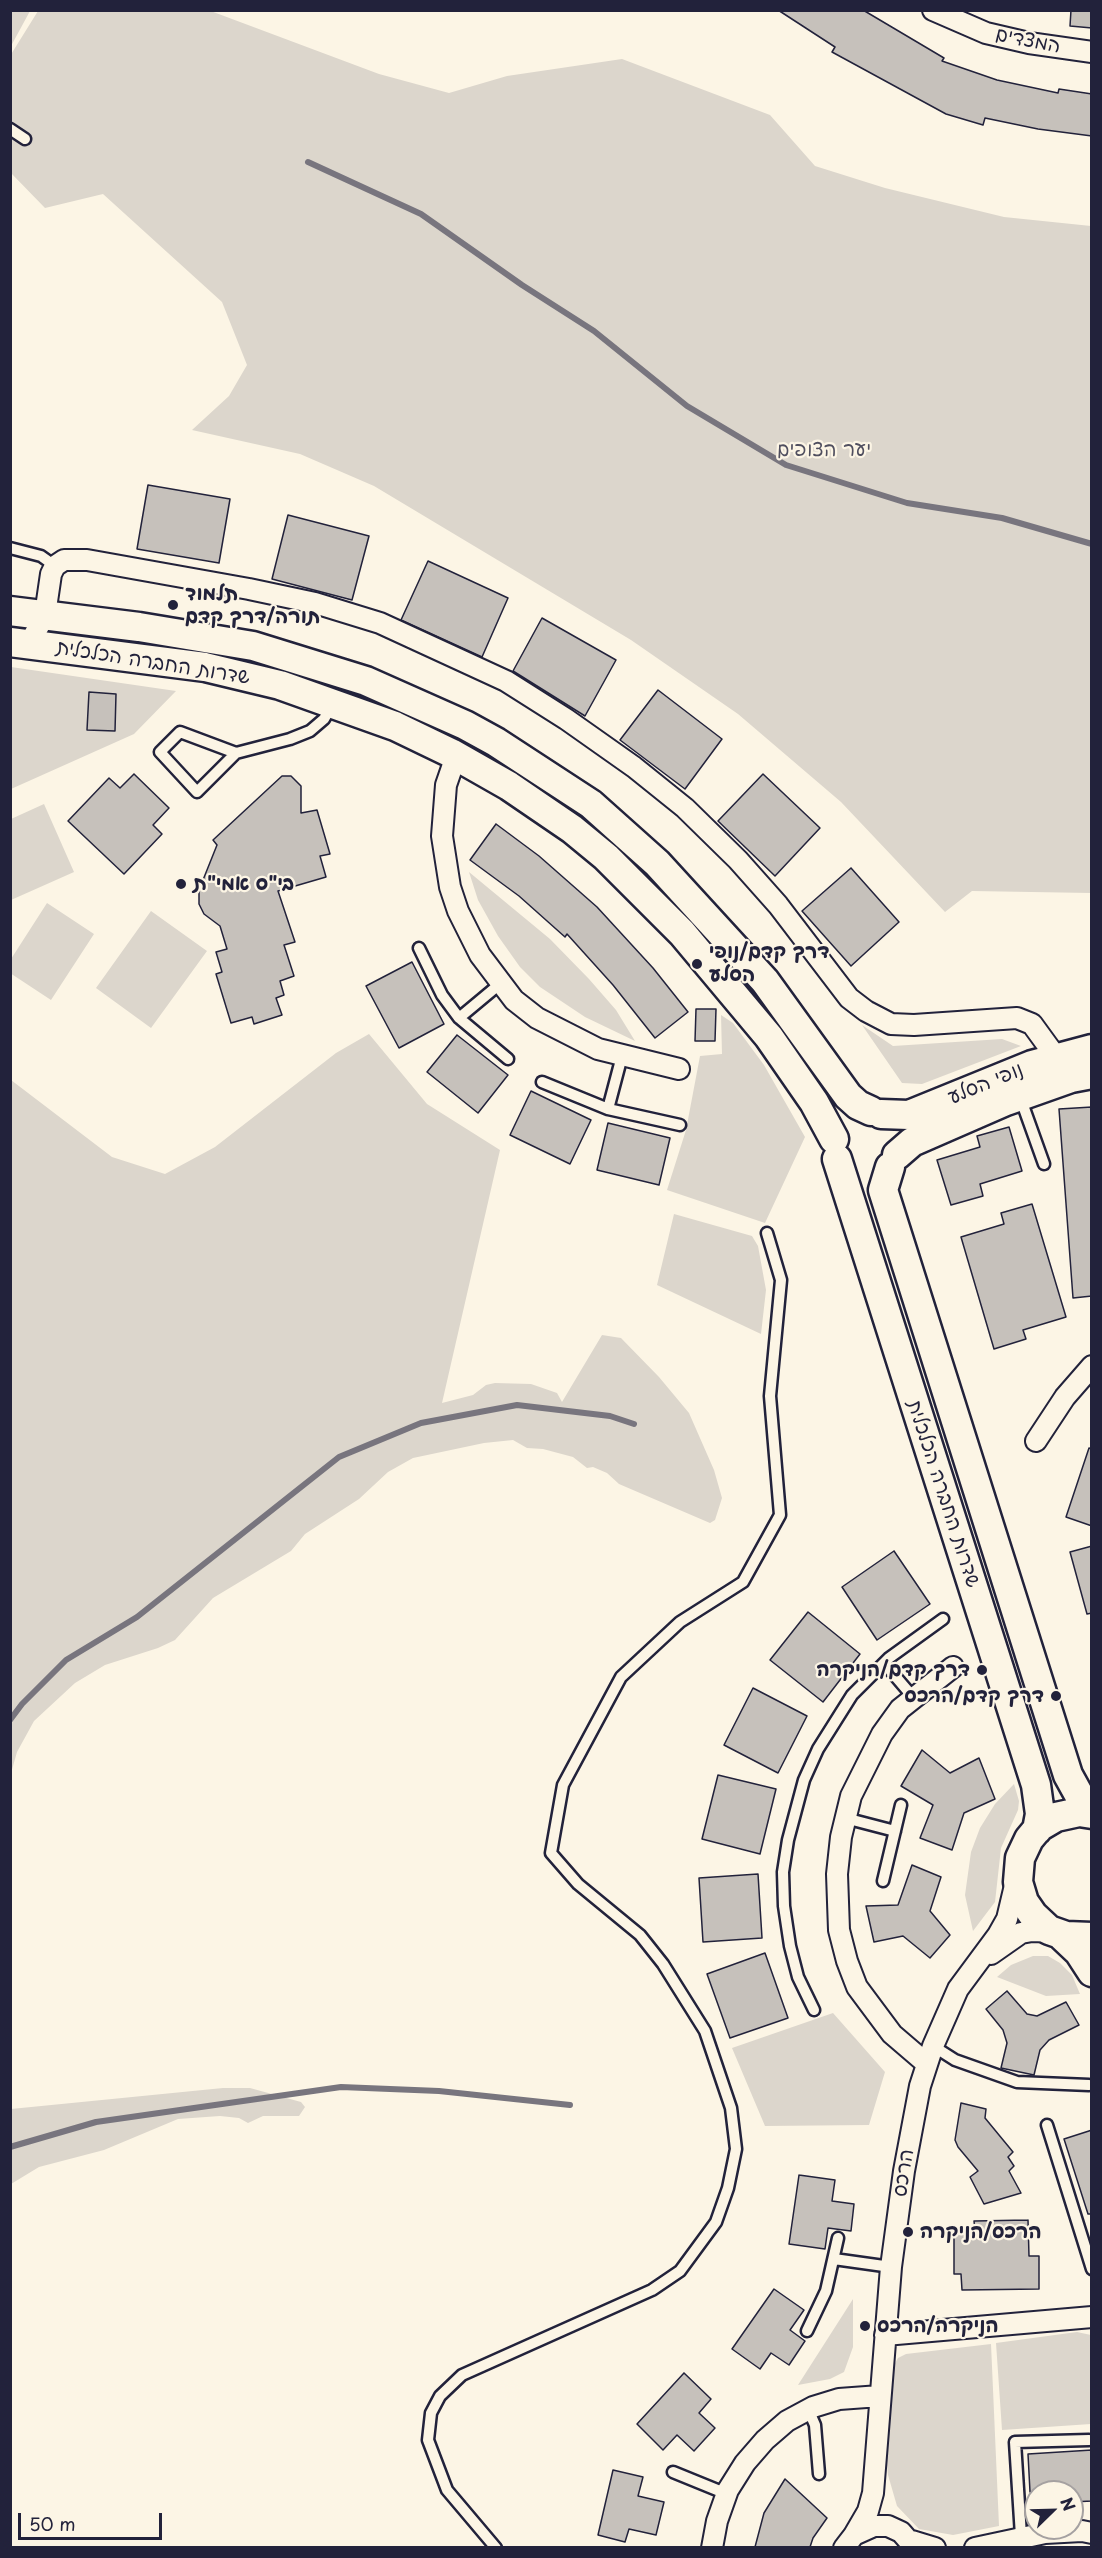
<!DOCTYPE html>
<html>
<head>
<meta charset="utf-8">
<style>
	body { margin:0 }
	#map { position:relative; width:1102px; height:2558px; overflow:hidden; background:#fcf5e5; font-family:"Playpen Sans",sans-serif }
	canvas { display:block }
	.frame { position:absolute; inset:0; border:12px solid #22223b; pointer-events:none }
	.north { position:absolute; left:1024px; top:2480px; width:60px; height:60px; box-sizing:border-box; background:#fcf5e5; border:2px solid #a5a1a1; border-radius:50%; rotate:67deg; font-size:16px; font-weight:700; line-height:24px; text-align:center; color:#22223b }
	.north::after { content:''; display:block; margin:auto; width:21px; height:27px; background:#22223b; clip-path:polygon(50% 0,100% 100%,50% 72%,0 100%) }
	.scale { position:absolute; left:18px; top:2513px; width:144px; height:27px; box-sizing:border-box; border:3px solid #22223b; border-top:0; padding-left:8px; font-size:18px; line-height:21px; white-space:nowrap; color:#22223b; -webkit-text-stroke:4px #fcf5e5; paint-order:stroke }
</style>
</head>
<body>
<div id="map">
<canvas width="1102" height="2558"></canvas>
<div class="frame"></div>
<div class="north">N</div>
<div class="scale">50 m</div>
</div>
<script>
const g = document.querySelector('canvas').getContext('2d');
g.lineJoin = 'round';
function fill(path, color) {
  g.fillStyle = color;
  g.fill(path, 'evenodd');
}
function toPath(rows) {
  const path = new Path2D();
  for (const r of rows) {
    path.moveTo(r[0], r[1]);
    for (let i = 2; i < r.length; i += 2) path.lineTo(r[i], r[i + 1]);
  }
  return path;
}
function stroke(path, color, width, dash) {
  g.strokeStyle = color;
  g.lineWidth = width;
  g.lineCap = dash ? 'butt' : 'round';
  g.setLineDash(dash || []);
  g.stroke(path);
}
function drawText(font, color, halo, rows, align = 'center') {
  g.font = font + ' "Playpen Sans","Playpen Sans Hebrew",sans-serif';
  g.lineWidth = 4.5;
  g.setLineDash([]);
  g.textBaseline = 'middle';
  g.strokeStyle = halo;
  g.fillStyle = color;
  for (const [text, x, y, turn = 0] of rows) {
    g.save();
    g.translate(x, y);
    g.rotate((+turn || 0) * Math.PI / 180);
    g.textAlign = isNaN(turn) ? turn : align;
    if (halo) g.strokeText(text, 0, 0);
    g.fillText(text, 0, 0);
    g.restore();
  }
}
fill(toPath([
	[11,10,30,11,11,46,10,11],
	[208,10,379,74,449,93,507,76,622,59,770,115,815,166,885,188,1004,217,1091,226,1091,893,972,891,945,912,841,802,738,714,631,640,374,486,300,454,192,430,229,396,247,365,222,302,103,194,45,208,11,173,10,56,38,11],
	[11,667,176,691,134,734,11,789],
	[44,804,74,872,11,900,11,819],
	[469,872,550,939,589,979,616,1010,635,1041,585,1017,540,987,520,967,498,936,478,900],
	[47,903,94,934,51,1000,10,973,11,959],
	[151,911,207,951,151,1028,96,988],
	[721,1015,733,1023,764,1065,805,1137,765,1223,667,1190,686,1130,700,1056,722,1054],
	[862,1025,893,1046,1002,1039,1021,1046,922,1084,902,1083],
	[369,1034,427,1104,500,1150,442,1403,473,1395,486,1385,495,1383,531,1384,557,1393,562,1402,602,1335,621,1338,659,1377,689,1413,714,1470,722,1498,715,1520,710,1523,619,1484,607,1473,593,1467,587,1468,573,1457,543,1449,527,1448,513,1440,484,1443,413,1458,388,1472,359,1499,305,1534,291,1551,213,1598,175,1640,158,1648,105,1665,75,1683,34,1721,17,1752,11,1773,11,1080,112,1157,165,1174,215,1147,336,1053],
	[674,1214,752,1236,758,1246,766,1290,761,1334,657,1285],
	[1014,1784,1019,1801,1018,1810,1001,1848,995,1902,973,1931,965,1895,971,1852,980,1828,995,1804],
	[1033,1956,1048,1956,1060,1963,1072,1975,1080,1994,1046,1996,997,1977,1011,1965],
	[833,2013,885,2072,869,2125,765,2126,732,2048],
	[223,2088,250,2088,301,2102,305,2107,299,2116,263,2116,248,2123,239,2118,220,2116,178,2119,104,2150,39,2167,11,2184,11,2109],
	[853,2299,853,2347,844,2372,830,2379,798,2385],
	[1077,2332,1091,2335,1091,2424,1002,2430,996,2343],
	[991,2344,999,2526,953,2535,919,2529,897,2506,888,2475,886,2455,894,2365,898,2358,906,2354]
]), '#dcd6cc');
stroke(toPath([
	[308,162,421,214,522,285,594,331,687,406,786,465,907,503,1002,518,1092,544],
	[10,1720,22,1704,66,1660,137,1617,339,1457,421,1423,517,1405,610,1416,634,1424],
	[10,2147,96,2122,341,2087,439,2091,570,2105]
]), '#78757e', 6);
const building = toPath([
	[778,10,863,10,944,58,942,61,997,80,1058,93,1059,89,1092,94,1092,136,1038,129,985,118,983,125,946,114,832,52,835,47,778,10],
	[1071,10,1092,10,1092,28,1070,26,1071,10],
	[148,485,230,499,219,563,137,549,148,485],
	[288,515,369,536,352,600,272,579,288,515],
	[428,561,508,598,482,657,401,620,428,561],
	[542,618,616,660,585,716,513,671,542,618],
	[658,690,722,739,685,789,620,740,658,690],
	[89,692,116,694,115,731,87,730,89,692],
	[134,774,169,808,153,825,162,834,124,874,68,821,109,778,120,788,134,774],
	[763,774,820,828,775,876,718,821,763,774],
	[282,776,291,776,301,786,301,813,317,810,330,854,320,856,326,877,278,891,295,942,284,945,294,976,280,981,284,995,276,998,282,1015,254,1024,252,1017,231,1023,216,974,222,972,216,952,227,949,220,926,204,914,199,904,199,890,217,845,213,840,282,776],
	[496,824,539,856,597,907,653,968,688,1012,655,1038,613,985,567,934,565,937,519,896,470,860,496,824],
	[851,868,899,922,851,966,802,911,851,868],
	[412,962,444,1024,399,1048,366,986,412,962],
	[696,1009,716,1009,715,1041,695,1041,696,1009],
	[457,1035,508,1075,478,1113,427,1072,457,1035],
	[531,1091,591,1120,570,1164,510,1135,531,1091],
	[1092,1107,1092,1296,1073,1298,1059,1109,1092,1107],
	[608,1123,670,1138,659,1185,597,1170,608,1123],
	[1009,1127,1022,1171,980,1184,983,1196,951,1205,937,1160,980,1147,977,1136,1009,1127],
	[1032,1204,1066,1317,1023,1330,1026,1339,994,1349,961,1237,1004,1224,1001,1213,1032,1204],
	[1089,1448,1092,1449,1092,1526,1066,1517,1089,1448],
	[1092,1546,1092,1613,1087,1614,1070,1552,1092,1546],
	[894,1551,930,1604,877,1640,842,1587,894,1551],
	[808,1612,860,1654,823,1702,770,1660,808,1612],
	[753,1688,807,1716,778,1773,724,1745,753,1688],
	[922,1750,950,1773,979,1758,995,1799,964,1813,952,1850,920,1838,933,1805,901,1786,922,1750],
	[718,1775,776,1789,760,1854,702,1839,718,1775],
	[912,1865,941,1877,930,1911,950,1935,930,1958,903,1936,874,1942,866,1906,898,1905,912,1865],
	[758,1874,762,1938,703,1942,699,1878,758,1874],
	[765,1953,788,2018,730,2038,707,1974,765,1953],
	[1007,1991,1027,2014,1037,2016,1066,2002,1079,2025,1049,2040,1040,2050,1034,2075,1001,2068,1007,2043,1003,2030,986,2009,1007,1991],
	[961,2103,986,2109,985,2118,1013,2152,1008,2157,1014,2166,1009,2171,1021,2193,984,2204,970,2177,978,2171,958,2147,955,2140,961,2103],
	[1092,2130,1092,2214,1088,2214,1064,2139,1092,2130],
	[799,2175,835,2180,832,2201,854,2204,851,2231,828,2228,825,2249,789,2244,799,2175],
	[1028,2220,1029,2256,1039,2256,1039,2289,962,2290,961,2274,954,2274,954,2230,975,2230,974,2221,1028,2220],
	[774,2289,804,2310,790,2330,805,2341,789,2365,771,2353,760,2369,732,2349,774,2289],
	[684,2373,711,2399,699,2413,715,2428,694,2451,677,2435,663,2450,637,2424,684,2373],
	[1092,2450,1092,2501,1072,2502,1072,2492,1030,2492,1028,2454,1092,2450],
	[613,2470,643,2477,638,2496,664,2502,656,2535,629,2529,625,2542,598,2535,613,2470],
	[785,2479,827,2518,813,2538,810,2547,755,2547,764,2513,785,2479]
]);
fill(building, '#c6c1bb');
stroke(building, '#22223b', 1.5);
const lane = toPath([
	[10,129,25,139],
	[10,548,41,556,55,566],
	[236,753,180,732,160,752,197,792,236,753,290,739,310,731,324,719,332,705],
	[419,948,442,995,459,1018,508,1059],
	[459,1018,501,983],
	[542,1082,608,1109,680,1125],
	[1020,1097,1044,1164],
	[608,1109,622,1056],
	[884,1663,913,1697],
	[845,1818,895,1831],
	[883,1881,901,1805],
	[814,2010,798,1977,790,1946,784,1906,783,1872,788,1840,804,1780,818,1749,852,1695,889,1658,943,1619],
	[933,2046,955,2060,1017,2082,1089,2085],
	[1047,2125,1092,2269],
	[834,2259,891,2267],
	[807,2331,826,2291,838,2238],
	[808,2409,815,2425,819,2474],
	[673,2472,727,2494],
	[1021,2536,1015,2442,1089,2440],
	[496,2548,447,2490,428,2440,431,2413,440,2396,462,2375,652,2290,680,2271,716,2222,728,2188,736,2149,731,2108,705,2031,663,1964,640,1935,578,1884,551,1853,563,1785,621,1677,680,1622,743,1582,780,1515,770,1396,781,1280,767,1233]
]);
const street = toPath([
	[933,10,986,33,1029,43,1092,52],
	[29,644,45,615,51,574,55,566,64,560,87,560,249,589,315,603,380,623,506,681,566,719,634,767,685,808,738,860,778,905,849,998,866,1011,891,1024,914,1025,1017,1018,1032,1024,1056,1057],
	[456,756,446,785,442,836,450,887,458,911,480,955,514,1000,537,1018,598,1049,679,1069],
	[1036,1441,1065,1397,1092,1366],
	[991,1954,1021,1933,1032,1931,1056,1932],
	[927,2064,892,2034,857,1987,847,1961,839,1930,837,1874,841,1837,851,1796,882,1734,900,1709,953,1667],
	[885,2335,1092,2317],
	[854,2535,868,2511,873,2493,891,2267,904,2171,920,2086,933,2046,958,1989,998,1935,1007,1919,1016,1881],
	[912,2541,935,2548],
	[712,2548,717,2521,728,2490,745,2463,765,2440,787,2421,813,2407,839,2399,880,2396],
	[844,2548,854,2535,874,2526,888,2526,901,2532,915,2548],
	[975,2548,1045,2533,1082,2531,1092,2533]
]);
const secondary = toPath([
	[10,611,139,627,253,646,366,681,465,725,496,742,591,804,657,863,765,981,848,1096,858,1105,871,1111],
	[10,642,205,667,280,685,395,726,451,753,509,786,572,829,606,857,682,933,769,1037,814,1102,834,1139],
	[881,1114,909,1115,1032,1065,1092,1049],
	[897,1155,912,1142,1006,1101,1071,1078,1092,1074],
	[837,1159,1036,1785,1040,1814,1037,1830],
	[890,1167,883,1190,1068,1775,1084,1804,1092,1809],
	[1092,1814,1079,1812,1056,1817,1039,1827,1029,1839,1020,1858,1018,1882,1024,1902,1033,1915,1049,1930,1066,1936,1092,1937],
	[1061,1935,1079,1952,1092,1972]
]);
stroke(lane, '#22223b', 15);
stroke(street, '#22223b', 24);
stroke(secondary, '#22223b', 33);
stroke(lane, '#fcf5e5', 10);
stroke(street, '#fcf5e5', 20);
stroke(secondary, '#fcf5e5', 28);
for (const [x, y, r, color] of [
	[173,605,6,"#22223b"],
	[181,884,6,"#22223b"],
	[697,964,6,"#22223b"],
	[982,1670,6,"#22223b"],
	[1056,1696,6,"#22223b"],
	[908,2232,6,"#22223b"],
	[865,2326,6,"#22223b"]
]) {
  const dot = new Path2D();
  dot.arc(x, y, r, 0, 2 * Math.PI);
  g.fillStyle = color;
  g.fill(dot);
  stroke(dot, '#fcf5e5', 2);
}
drawText('20px', '#22223b', '#fcf5e5', [
	["המצדים",1028,41,11],
	["שדרות החברה הכלכלית",153,663,9],
	["נופי הסלע",986,1084,-22],
	["שדרות החברה הכלכלית",943,1494,72],
	["הרכס",904,2173,-81]
]);
drawText('20px', '#504f5f', '#fcf5e5', [
	["יער הצופים",824,450]
]);
drawText('bold 20px', '#22223b', '#fcf5e5', [
	["תלמוד",185,594],
	["תורה/דרך קדם",185,617],
	["בי\"ס אמי\"ת",193,884],
	["דרך קדם/נופי",709,952],
	["הסלע",709,975],
	["דרך קדם/הניקרה",970,1670,"right"],
	["דרך קדם/הרכס",1044,1696,"right"],
	["הרכס/הניקרה",920,2232],
	["הניקרה/הרכס",877,2326]
], 'left');
</script>
</body>
</html>
